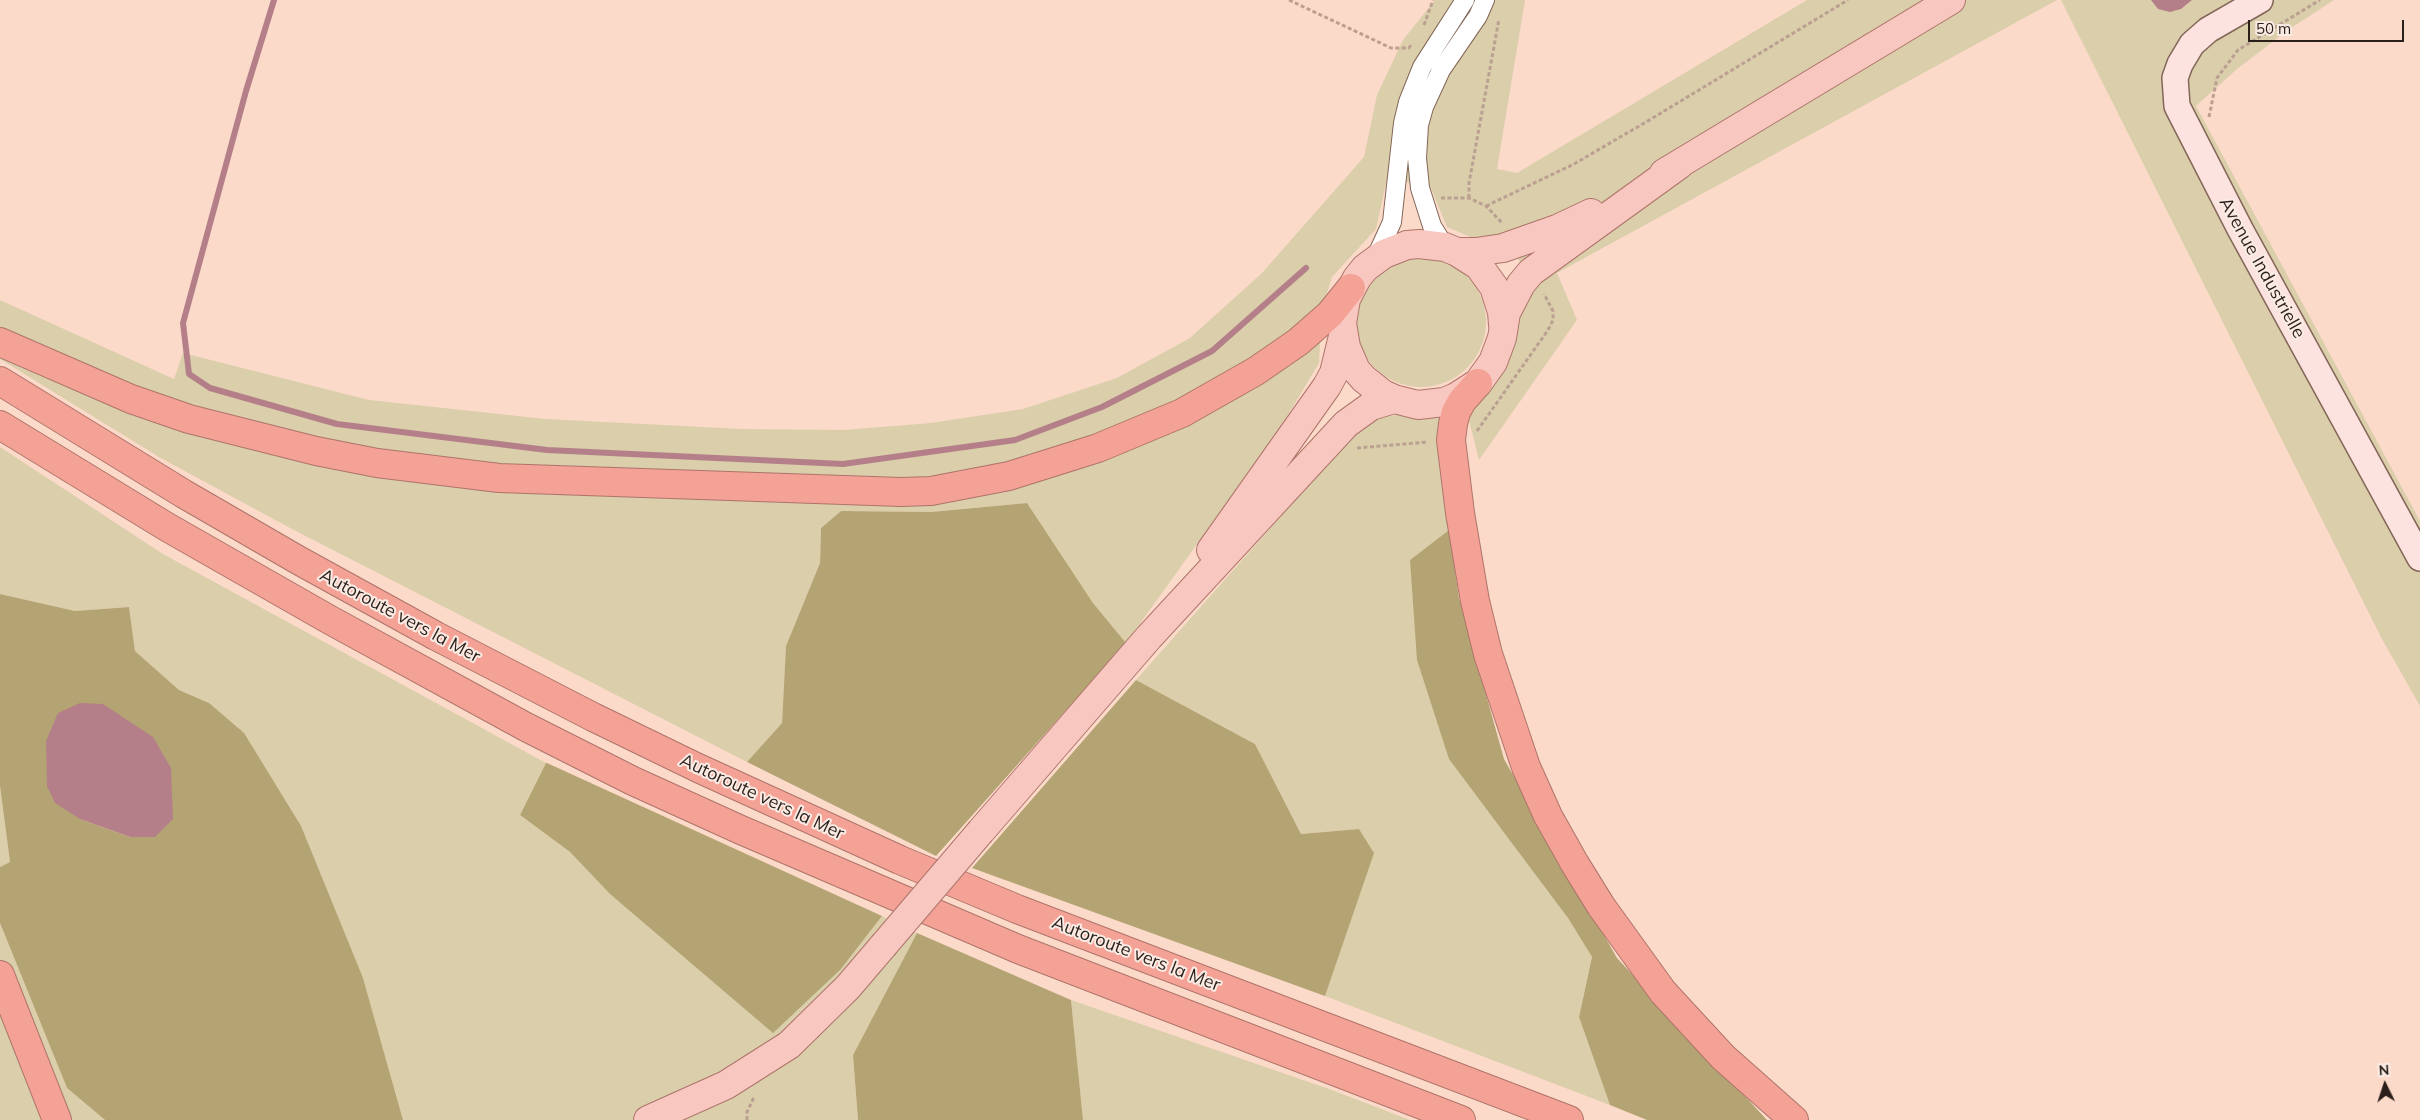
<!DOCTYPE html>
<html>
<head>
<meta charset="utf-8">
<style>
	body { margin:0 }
	#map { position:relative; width:2420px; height:1120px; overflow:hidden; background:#fcdac9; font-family:Mulish,sans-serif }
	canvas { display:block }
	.north { position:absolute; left:2360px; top:1060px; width:50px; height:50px; -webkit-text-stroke:4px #faece5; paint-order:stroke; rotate:356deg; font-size:14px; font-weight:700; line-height:20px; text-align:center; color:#2b1f19 }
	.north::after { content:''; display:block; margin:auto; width:18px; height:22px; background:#2b1f19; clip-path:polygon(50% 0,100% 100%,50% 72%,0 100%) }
	.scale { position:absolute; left:2248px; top:20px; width:156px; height:22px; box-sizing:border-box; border:2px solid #2b1f19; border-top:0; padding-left:6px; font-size:15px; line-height:18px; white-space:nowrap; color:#2b1f19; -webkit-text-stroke:4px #faece5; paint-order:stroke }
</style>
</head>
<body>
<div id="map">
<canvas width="2420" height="1120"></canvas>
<div class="north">N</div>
<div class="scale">50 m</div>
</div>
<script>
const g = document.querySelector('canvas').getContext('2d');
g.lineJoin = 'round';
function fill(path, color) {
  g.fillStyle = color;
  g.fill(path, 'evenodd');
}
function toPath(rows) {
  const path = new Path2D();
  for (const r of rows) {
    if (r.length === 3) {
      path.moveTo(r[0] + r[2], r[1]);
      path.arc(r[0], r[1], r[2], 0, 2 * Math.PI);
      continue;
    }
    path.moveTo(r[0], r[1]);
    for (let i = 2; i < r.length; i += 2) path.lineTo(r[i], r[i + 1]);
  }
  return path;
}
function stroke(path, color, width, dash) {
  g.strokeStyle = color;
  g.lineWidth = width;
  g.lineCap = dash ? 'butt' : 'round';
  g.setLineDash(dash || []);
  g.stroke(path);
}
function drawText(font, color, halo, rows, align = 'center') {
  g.font = font + ' Mulish,sans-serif';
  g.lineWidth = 4;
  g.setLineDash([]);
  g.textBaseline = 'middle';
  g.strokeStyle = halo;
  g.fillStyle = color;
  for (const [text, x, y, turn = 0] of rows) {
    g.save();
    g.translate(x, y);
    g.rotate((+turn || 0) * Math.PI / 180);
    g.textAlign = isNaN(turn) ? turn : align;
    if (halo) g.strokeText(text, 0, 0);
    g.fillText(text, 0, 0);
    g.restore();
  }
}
fill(toPath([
	[1435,0,1525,0,1497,169,1517,173,1807,0,2057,0,1557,273,1577,320,1479,460,1468,416,1532,284,1506,237,1480,241,1447,227,1430,186,1387,179,1376,229,1332,277,1322,309,1319,363,1279,430,1126,643,1093,603,1027,503,931,512,841,511,821,528,820,563,786,646,782,723,747,762,290,528,159,457,0,359,0,300,174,379,183,353,369,400,546,419,742,429,844,430,931,423,1023,409,1117,378,1190,338,1262,273,1364,157,1377,95,1403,40],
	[2061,0,2334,0,2288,30,2237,69,2196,106,2420,521,2420,706,2382,639],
	[1421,322,65],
	[1398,415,1439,417,1449,530,1410,560,1514,843,1568,918,1592,957,1579,1017,1610,1105,1325,996,1373,852,1359,829,1301,834,1255,744,1136,680,1352,436,1374,417],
	[0,447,163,554,546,763,520,815,570,852,610,894,677,950,841,969,882,916,917,933,853,1055,858,1120,403,1120,363,978,209,703,179,690,135,651,129,607,75,611,0,594],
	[0,786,10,862,0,867],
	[0,923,67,1088,105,1120,0,1120],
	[1071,1000,1332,1090,1410,1120,1083,1120]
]), '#daceab');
fill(toPath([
	[1027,503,1093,603,1126,643,936,856,747,762,782,723,786,646,820,563,821,528,841,511,931,512],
	[1449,530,1459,598,1504,759,1617,958,1767,1120,1647,1120,1610,1105,1579,1017,1592,957,1568,918,1449,759,1417,660,1410,560],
	[0,594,75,611,129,607,135,651,179,690,209,703,244,733,301,826,363,978,403,1120,105,1120,67,1088,0,923,0,867,10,862,0,786],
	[80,819,155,837,130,837],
	[1136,680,1255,744,1301,834,1359,829,1374,853,1325,996,972,868],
	[546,763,547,763,882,916,841,969,773,1033,610,894,570,852,520,815],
	[917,933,1071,1000,1083,1120,858,1120,853,1055]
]), '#b4a473');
fill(toPath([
	[2151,0,2192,0,2181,9,2170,12,2158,9],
	[80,703,103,704,153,737,171,768,173,819,155,837,130,837,80,819,55,803,47,786,46,741,58,713]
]), '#b57f89');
stroke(toPath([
	[274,0,246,91,183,323,189,374,210,388,337,424,547,450,843,464,1015,440,1102,407,1212,351,1306,268]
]), '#b57f89', 6);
const street = toPath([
	[1445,247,1432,226,1420,188,1417,158,1419,125,1424,107,1441,70,1478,16,1485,0],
	[1375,259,1392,222,1403,123,1408,102,1422,67,1465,0]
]);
const secondary = toPath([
	[2260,0,2208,30,2192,44,2180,64,2175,78,2177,106,2240,229,2420,558]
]);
const primary = toPath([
	[1664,173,1951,0],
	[1457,252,1476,252,1503,248,1557,229,1591,213],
	[1503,325,1502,312,1494,287,1479,266,1457,252,1445,247,1419,244,1407,245,1384,254,1365,268,1357,278,1346,299,1342,323,1346,347,1356,370,1364,379,1383,394,1394,399,1418,405,1444,402,1456,397,1478,383,1493,362,1502,338,1506,313,1521,284,1531,272,1679,165],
	[1211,550,1327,386,1334,373,1343,336],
	[981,831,1149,637,1346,424,1371,406,1394,399],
	[648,1120,726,1085,789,1045,848,987,883,946]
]);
const highway = toPath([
	[0,342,131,399,189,419,316,451,377,463,499,478,901,492,931,491,1009,476,1098,448,1182,413,1256,371,1298,342,1330,314,1351,288],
	[0,381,184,494,298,560,436,636,593,717,698,768,900,860,1017,909,1569,1120],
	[1478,383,1462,401,1456,412,1453,424,1451,440,1460,513,1475,601,1488,654,1526,767,1548,816,1575,864,1601,906,1663,992,1723,1057,1794,1120],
	[0,425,167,527,330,620,526,727,633,781,741,830,1018,949,1461,1120],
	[0,975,57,1120]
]);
stroke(street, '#836657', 20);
stroke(secondary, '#836657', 28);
stroke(primary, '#ae746a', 30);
stroke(highway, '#ae746a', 30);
stroke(toPath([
	[1289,0,1391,48,1409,48,1411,45],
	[1424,25,1433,0],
	[2209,117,2217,78,2238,50,2320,0],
	[1441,198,1469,198,1486,206,1503,224],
	[1469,198,1469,183,1499,19],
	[1486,206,1574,164,1646,122,1848,0],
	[1477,431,1548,330,1553,320,1553,311,1544,294],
	[1357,448,1428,442],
	[747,1120,747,1112,754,1097]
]), '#bba092', 3, [4, 2.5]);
stroke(street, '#fff', 18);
stroke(secondary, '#fce3e0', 25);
stroke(primary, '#f8c7c0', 28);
stroke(highway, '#f4a296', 28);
const primaryBridge = toPath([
	[883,946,981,831]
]);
stroke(primaryBridge, '#ae746a', 30, []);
stroke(primaryBridge, '#f8c7c0', 28);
drawText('18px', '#2b1f19', '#faece5', [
	["Avenue Industrielle",2262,268,61],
	["Autoroute vers la Mer",400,616,28],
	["Autoroute vers la Mer",762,797,25],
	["Autoroute vers la Mer",1136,954,21]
]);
</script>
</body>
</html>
